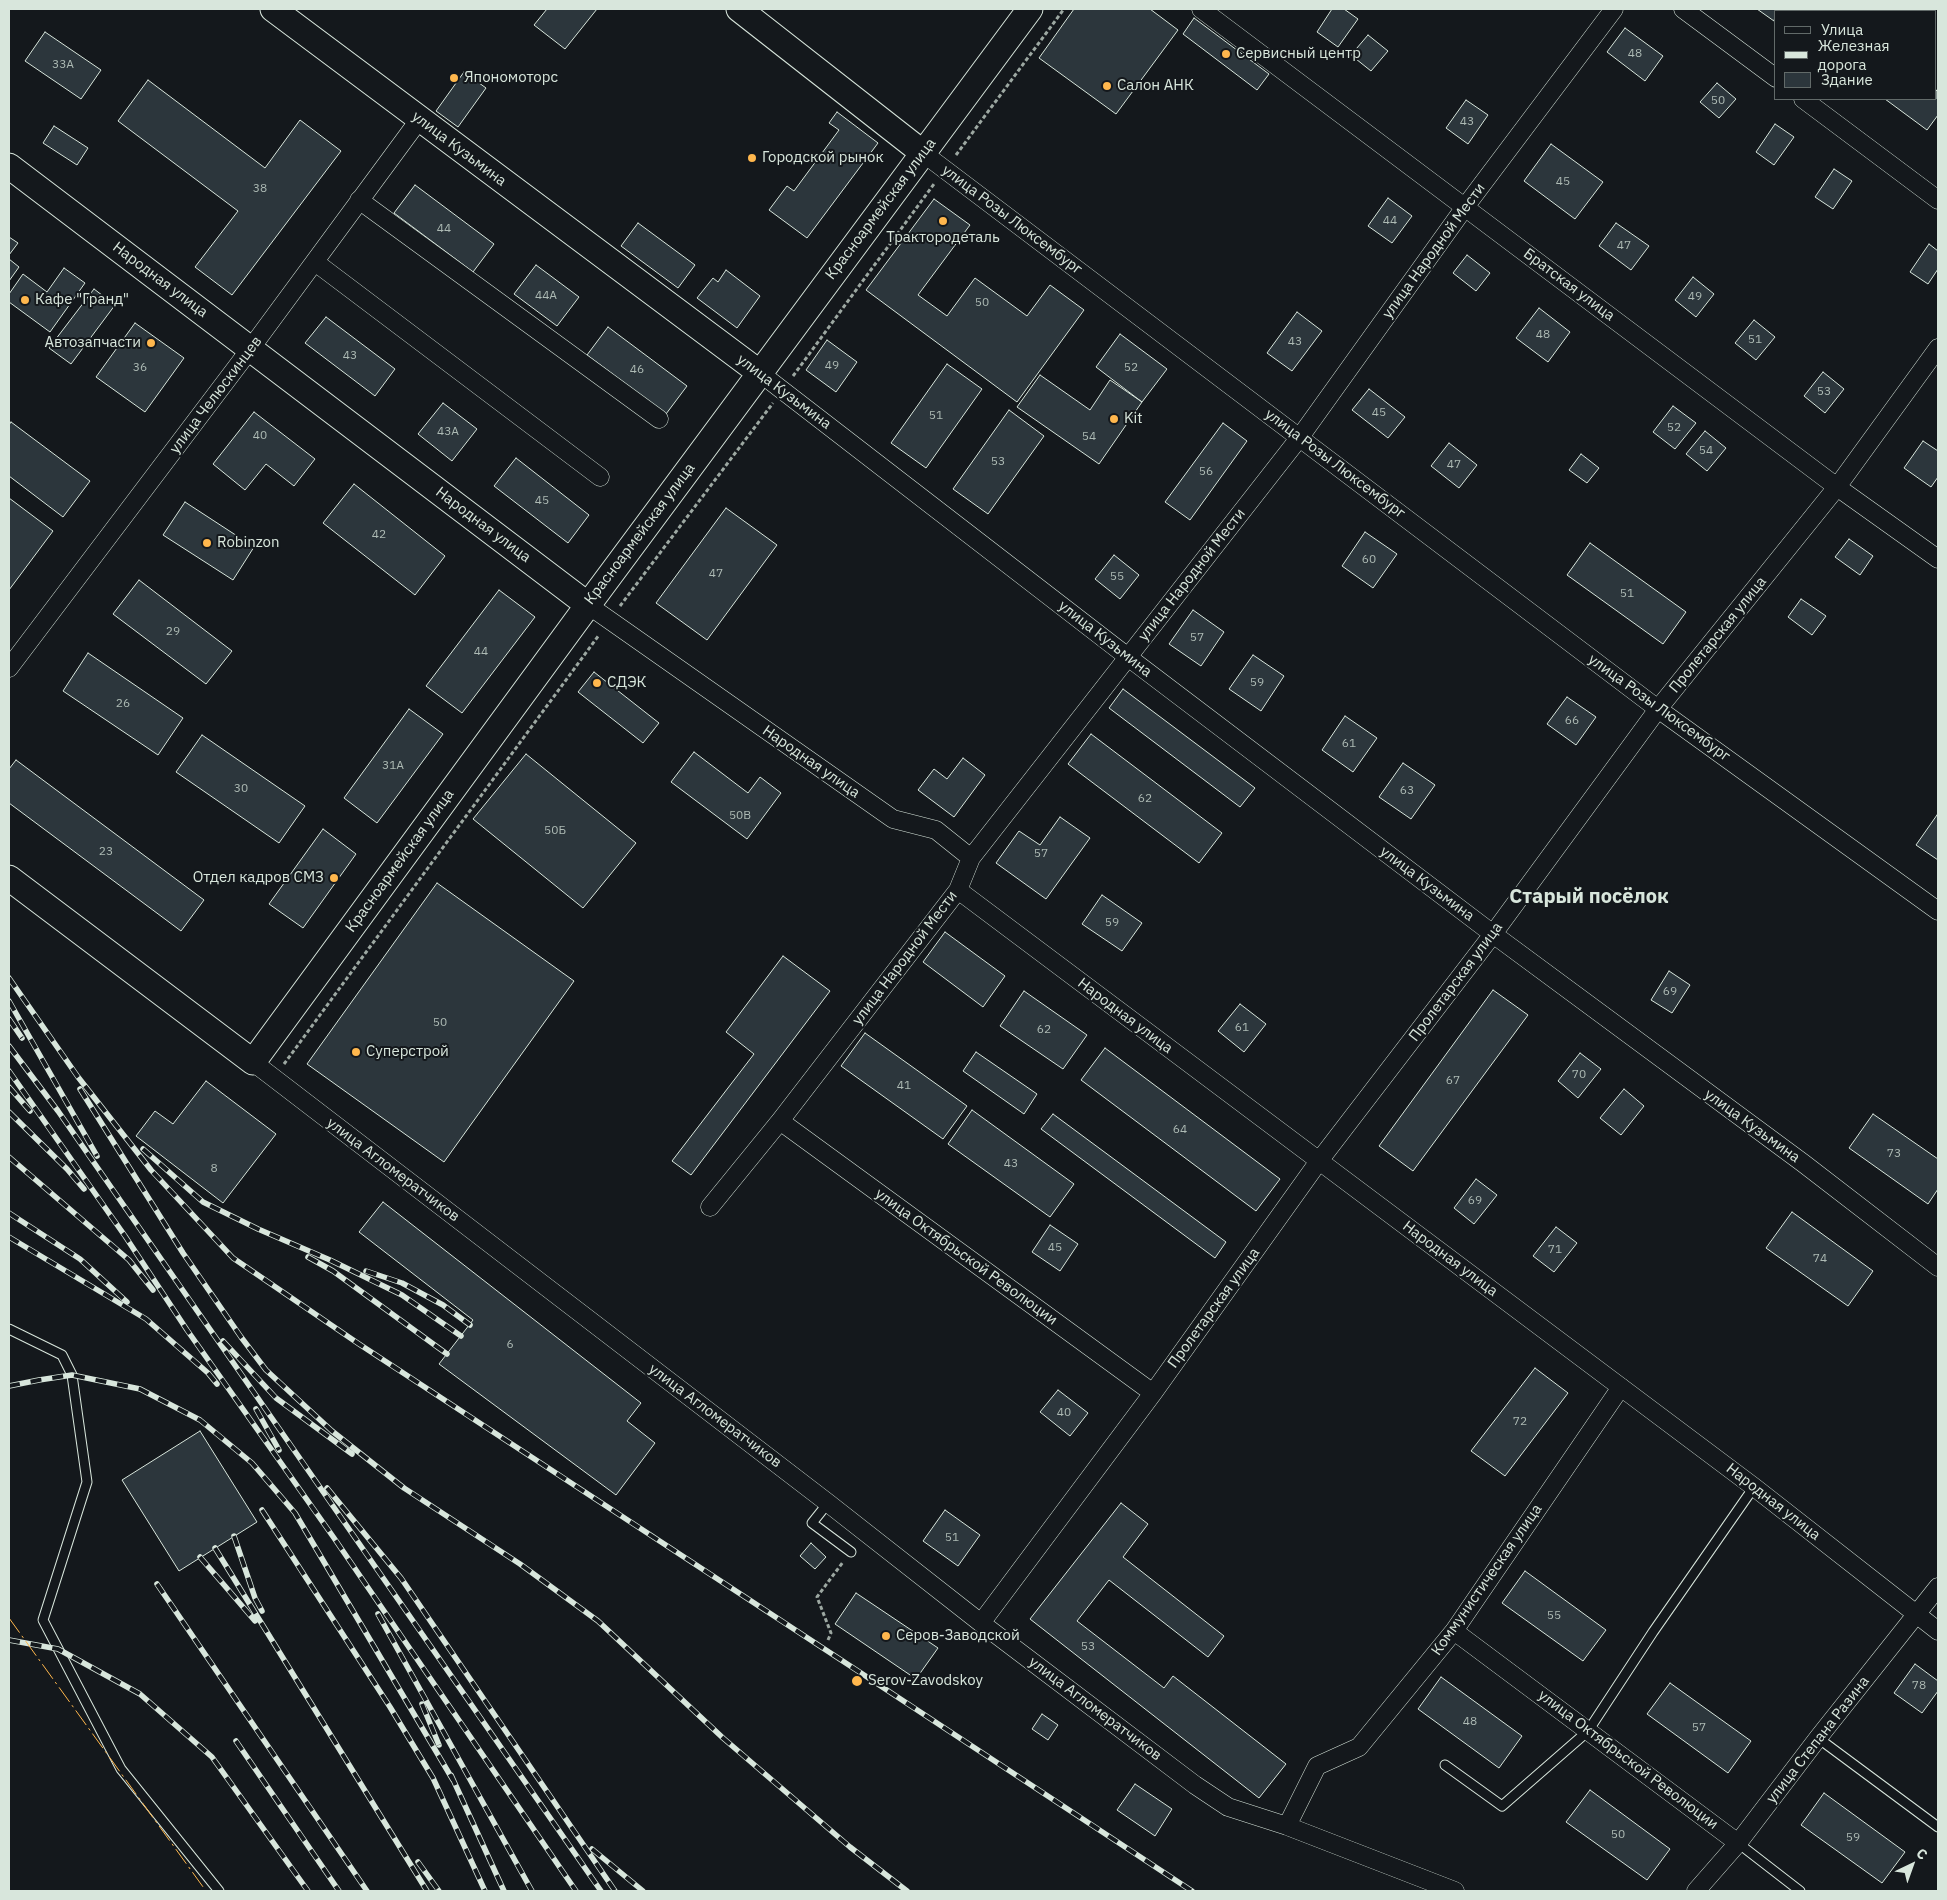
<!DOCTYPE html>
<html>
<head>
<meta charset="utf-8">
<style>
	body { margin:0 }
	#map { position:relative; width:1947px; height:1900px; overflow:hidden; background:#14181c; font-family:"IBM Plex Sans",sans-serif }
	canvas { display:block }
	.frame { position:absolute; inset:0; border:10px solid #d8e6dc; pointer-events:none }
	.legend { position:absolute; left:1774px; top:10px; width:162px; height:90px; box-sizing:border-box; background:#14181c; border:1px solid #626a69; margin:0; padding:6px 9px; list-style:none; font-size:15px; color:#d8e6dc }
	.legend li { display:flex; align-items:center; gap:10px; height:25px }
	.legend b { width:25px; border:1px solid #626a69 }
	.north { position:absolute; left:1887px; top:1840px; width:50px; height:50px; -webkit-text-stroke:4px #14181c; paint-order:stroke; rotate:42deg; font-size:14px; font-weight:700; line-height:20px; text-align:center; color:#d8e6dc }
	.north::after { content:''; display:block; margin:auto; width:18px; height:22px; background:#d8e6dc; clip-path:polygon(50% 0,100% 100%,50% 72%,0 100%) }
</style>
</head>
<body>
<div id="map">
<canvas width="1947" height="1900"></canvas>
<div class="frame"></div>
<ul class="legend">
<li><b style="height:6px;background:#14181c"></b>Улица</li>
<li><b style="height:6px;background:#d8e6dc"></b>Железная дорога</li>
<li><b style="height:14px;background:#2c363c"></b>Здание</li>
</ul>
<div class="north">С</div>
</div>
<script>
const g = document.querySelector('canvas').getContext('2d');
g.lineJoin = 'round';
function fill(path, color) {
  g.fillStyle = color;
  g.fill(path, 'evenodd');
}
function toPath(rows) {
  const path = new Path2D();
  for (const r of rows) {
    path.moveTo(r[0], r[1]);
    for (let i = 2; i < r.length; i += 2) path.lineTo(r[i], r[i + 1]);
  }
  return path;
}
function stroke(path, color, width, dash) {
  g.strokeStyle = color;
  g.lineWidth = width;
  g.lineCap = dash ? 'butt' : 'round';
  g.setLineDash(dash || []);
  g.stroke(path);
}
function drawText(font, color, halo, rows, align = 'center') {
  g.font = font + ' "IBM Plex Sans",sans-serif';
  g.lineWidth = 4;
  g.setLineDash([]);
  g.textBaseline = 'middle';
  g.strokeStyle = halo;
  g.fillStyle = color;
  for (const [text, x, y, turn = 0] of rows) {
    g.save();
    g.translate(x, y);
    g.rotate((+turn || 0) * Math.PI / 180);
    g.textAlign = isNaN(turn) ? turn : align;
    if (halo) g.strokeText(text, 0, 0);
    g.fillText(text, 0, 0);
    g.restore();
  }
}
const building = toPath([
	[547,9,597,9,565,49,534,25,547,9],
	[1074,9,1150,9,1178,30,1116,114,1039,58,1074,9],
	[1332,9,1344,9,1358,19,1338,47,1317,32,1332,9],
	[1757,9,1783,9,1781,11,1776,11,1774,21,1757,9],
	[1194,18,1269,74,1257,90,1183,34,1194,18],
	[1625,28,1663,56,1645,81,1607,52,1625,28],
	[45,32,101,70,81,99,25,61,45,32],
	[1368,35,1388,51,1371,71,1351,55,1368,35],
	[464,72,486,88,458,127,436,111,464,72],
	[148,80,265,168,300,120,341,151,232,295,195,267,238,211,118,121,148,80],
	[1717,83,1736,99,1719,118,1700,102,1717,83],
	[1936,90,1938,92,1938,115,1927,130,1885,99,1936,99,1936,90],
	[1466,100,1488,115,1468,144,1446,128,1466,100],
	[837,112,878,143,807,238,769,210,787,186,794,191,839,130,829,123,837,112],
	[1775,124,1794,137,1774,165,1756,152,1775,124],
	[54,126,88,148,77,165,43,143,54,126],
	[1551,144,1603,182,1575,219,1524,181,1551,144],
	[1834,169,1852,181,1833,209,1815,197,1834,169],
	[415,185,494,244,473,272,394,213,415,185],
	[1388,198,1412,216,1392,243,1368,226,1388,198],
	[934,199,970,225,918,295,947,316,975,278,1027,316,1050,285,1084,310,1017,402,866,290,934,199],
	[638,223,695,265,678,288,621,246,638,223],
	[1616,223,1649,246,1631,270,1599,246,1616,223],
	[9,237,18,243,9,255,9,237],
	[1929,244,1938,251,1938,269,1928,284,1910,272,1929,244],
	[1467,255,1490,273,1476,291,1453,273,1467,255],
	[9,259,19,267,9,281,9,259],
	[536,265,579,297,557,326,514,294,536,265],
	[64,268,85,283,50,332,9,302,9,294,23,274,47,292,64,268],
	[726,270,760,296,737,328,697,298,713,278,718,282,726,270],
	[1693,277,1714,294,1696,317,1675,300,1693,277],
	[94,289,115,305,71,364,49,348,94,289],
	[1539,308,1570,332,1548,362,1516,338,1539,308],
	[1297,312,1322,331,1292,371,1267,353,1297,312],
	[326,317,395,369,375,396,305,343,326,317],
	[1754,320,1775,337,1756,360,1735,343,1754,320],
	[135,323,184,358,145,412,96,377,135,323],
	[608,327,687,386,666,414,587,355,608,327],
	[1120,334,1167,369,1142,402,1096,367,1120,334],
	[827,340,857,362,836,392,806,370,827,340],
	[947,364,982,389,926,468,891,443,947,364],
	[1823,372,1844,389,1825,413,1804,396,1823,372],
	[1040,375,1090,410,1110,380,1142,402,1099,464,1017,407,1040,375],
	[1369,389,1405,417,1388,438,1352,410,1369,389],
	[443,403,477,429,452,461,418,434,443,403],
	[1673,406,1696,423,1675,449,1653,432,1673,406],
	[1009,410,1044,436,988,514,953,489,1009,410],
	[254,412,315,459,294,486,266,464,245,490,213,464,254,412],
	[11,422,90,481,63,517,9,476,9,425,11,422],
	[1223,423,1247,441,1190,520,1165,502,1223,423],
	[1705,431,1726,448,1707,471,1686,454,1705,431],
	[1923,441,1938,451,1938,477,1931,487,1904,468,1923,441],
	[1449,443,1477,465,1459,488,1431,466,1449,443],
	[1581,454,1599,468,1587,483,1569,470,1581,454],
	[516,458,589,515,568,543,494,486,516,458],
	[354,484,445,556,415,595,323,523,354,484],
	[9,498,53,531,9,590,9,498],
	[185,502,254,547,233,580,163,535,185,502],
	[726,508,777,545,707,640,656,603,726,508],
	[1365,532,1397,554,1373,588,1342,566,1365,532],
	[1849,539,1873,556,1860,575,1835,557,1849,539],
	[1590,543,1686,612,1663,644,1567,575,1590,543],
	[1114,555,1139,575,1120,599,1095,579,1114,555],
	[139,580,232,651,206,684,113,614,139,580],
	[499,590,535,617,462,713,426,686,499,590],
	[1801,599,1826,616,1812,635,1788,617,1801,599],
	[1193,610,1224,632,1201,666,1169,644,1193,610],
	[88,653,183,718,158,755,63,691,88,653],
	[1253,655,1284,676,1261,711,1229,689,1253,655],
	[594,672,659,723,643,743,578,692,594,672],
	[1123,689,1255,788,1240,807,1109,708,1123,689],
	[1567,697,1596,717,1576,745,1547,724,1567,697],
	[409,709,443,734,377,823,344,798,409,709],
	[1345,716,1377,738,1353,772,1322,750,1345,716],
	[1091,734,1222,833,1199,863,1068,764,1091,734],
	[202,735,305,806,279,843,176,772,202,735],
	[694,752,748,793,760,777,781,793,747,839,671,782,694,752],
	[526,754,636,843,583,908,473,819,526,754],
	[963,758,985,775,954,817,918,790,934,769,947,779,963,758],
	[16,760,204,900,181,931,9,803,9,769,16,760],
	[1403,763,1435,785,1411,819,1379,797,1403,763],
	[1937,815,1938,815,1938,860,1916,845,1937,815],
	[1060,817,1090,838,1046,899,996,863,1019,831,1040,845,1060,817],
	[323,829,356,854,303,928,269,904,323,829],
	[437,883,574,981,444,1162,307,1064,437,883],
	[1102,895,1142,923,1122,951,1082,924,1102,895],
	[945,932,1005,976,983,1007,923,962,945,932],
	[783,956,830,991,691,1175,672,1161,754,1054,726,1032,783,956],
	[1669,971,1690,985,1672,1013,1651,1000,1669,971],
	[1493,990,1528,1015,1413,1171,1379,1146,1493,990],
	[1024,991,1087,1035,1063,1069,1000,1026,1024,991],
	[1240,1004,1266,1024,1244,1052,1218,1031,1240,1004],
	[865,1033,967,1106,943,1139,841,1066,865,1033],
	[1105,1048,1280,1179,1256,1211,1081,1080,1105,1048],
	[976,1052,1037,1094,1024,1114,963,1071,976,1052],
	[1580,1053,1601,1069,1578,1098,1558,1081,1580,1053],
	[206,1081,276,1134,223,1203,136,1136,155,1111,173,1124,206,1081],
	[1624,1089,1644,1106,1621,1135,1600,1118,1624,1089],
	[972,1110,1074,1184,1050,1217,948,1144,972,1110],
	[1053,1114,1226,1242,1215,1258,1041,1129,1053,1114],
	[1873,1114,1938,1159,1938,1189,1928,1204,1849,1148,1873,1114],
	[1476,1179,1497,1195,1474,1224,1454,1208,1476,1179],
	[383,1202,641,1403,627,1421,655,1443,616,1495,439,1364,473,1320,359,1232,383,1202],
	[1792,1212,1873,1271,1848,1306,1766,1248,1792,1212],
	[1050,1225,1078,1244,1060,1271,1032,1252,1050,1225],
	[1556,1227,1577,1243,1554,1272,1533,1256,1556,1227],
	[1535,1368,1568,1393,1505,1476,1471,1451,1535,1368],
	[1058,1390,1088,1413,1070,1436,1040,1412,1058,1390],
	[200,1431,257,1522,179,1571,122,1480,200,1431],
	[1121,1503,1148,1524,1123,1557,1224,1636,1208,1657,1109,1580,1077,1621,1164,1688,1173,1676,1286,1764,1259,1798,1030,1619,1121,1503],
	[945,1510,980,1535,958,1566,923,1541,945,1510],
	[811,1543,826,1557,815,1569,800,1556,811,1543],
	[1525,1571,1606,1630,1583,1661,1502,1603,1525,1571],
	[856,1593,938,1648,916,1679,835,1624,856,1593],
	[1915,1664,1938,1681,1938,1691,1922,1713,1894,1693,1915,1664],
	[1441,1677,1522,1736,1499,1768,1418,1709,1441,1677],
	[1670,1683,1751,1741,1728,1773,1647,1714,1670,1683],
	[1042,1714,1058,1725,1048,1740,1032,1729,1042,1714],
	[1135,1784,1172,1809,1155,1836,1117,1810,1135,1784],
	[1590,1790,1670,1849,1647,1880,1566,1822,1590,1790],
	[1824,1793,1905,1852,1882,1883,1801,1825,1824,1793]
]);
fill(building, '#2c363c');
stroke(building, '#d8e6dc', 1);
const lane = toPath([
	[9,1329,62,1355,72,1375,87,1482,43,1620,121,1769,219,1891],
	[828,1503,812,1523,851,1552],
	[1818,1738,1938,1827],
	[1445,1765,1502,1806,1588,1731,1653,1632,1754,1487],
	[1738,1843,1800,1891]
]);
const street = toPath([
	[1201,9,1837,487,1938,559],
	[1683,9,1776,78],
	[1803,99,1938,200],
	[923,153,1658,709,1938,911],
	[359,200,659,419],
	[315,262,600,477],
	[760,373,1128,657,1493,934,1803,1163,1938,1267],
	[588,605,893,819,936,830,971,858],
	[9,668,251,348,419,120],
	[958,890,1754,1487,1938,1631],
	[253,1062,828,1503,981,1623,1195,1785,1228,1807,1287,1826,1455,1891],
	[780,1121,1153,1393],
	[710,1207,780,1121,958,890,971,858,1300,437,1465,207,1614,9],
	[981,1623,1153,1393,1319,1161,1493,934,1658,709,1837,487,1938,348],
	[1454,1631,1738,1843],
	[1287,1826,1317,1766,1359,1747,1454,1631,1621,1387],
	[1696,1891,1738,1843,1818,1738,1938,1587]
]);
const secondary = toPath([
	[273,9,760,373],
	[739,9,923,153],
	[9,166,588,605],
	[9,878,253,1062,588,605,1030,9]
]);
stroke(lane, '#d8e6dc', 11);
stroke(street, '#d8e6dc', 19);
stroke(secondary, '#d8e6dc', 27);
stroke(toPath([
	[956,155,1064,9],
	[793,376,934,184],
	[620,606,773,403],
	[284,1064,599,635],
	[828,1640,831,1633,817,1597,843,1562]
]), '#9da8a2', 3, [4, 2.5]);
stroke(lane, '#14181c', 9);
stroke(street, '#14181c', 18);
stroke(secondary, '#14181c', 25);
const rail = toPath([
	[9,978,78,1077,151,1170,233,1258,359,1344,861,1673,1192,1891],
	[9,1001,97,1156],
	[9,1019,22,1038],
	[9,1046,58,1111,601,1891],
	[9,1071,125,1236,187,1330,334,1538,576,1891],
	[9,1087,30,1111],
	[80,1089,183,1253,241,1337,266,1370,332,1431,404,1488,520,1564,598,1621,723,1738,850,1847,907,1891],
	[9,1112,67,1169,84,1189],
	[143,1149,203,1202,258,1229,330,1260,402,1295,461,1336],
	[9,1157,129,1260,153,1290],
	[9,1213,80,1259,127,1302],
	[9,1237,146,1319,208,1373,217,1384],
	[308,1257,333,1271,447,1354],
	[366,1271,402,1283,443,1305,470,1325],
	[223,1341,276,1398,352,1454],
	[9,1386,39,1380,72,1375,140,1389,200,1420,252,1463,295,1513,453,1780],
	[256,1409,279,1450],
	[327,1488,401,1578,615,1891],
	[262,1510,390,1707,433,1778,485,1891],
	[234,1536,255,1598,262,1611],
	[215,1548,427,1891],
	[200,1557,255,1621],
	[157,1584,367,1891],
	[378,1614,532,1891],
	[9,1640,58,1649,140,1694,212,1757,308,1891],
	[422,1704,439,1745],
	[236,1741,339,1891],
	[451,1775,504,1891],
	[592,1849,643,1891],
	[418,1862,439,1891]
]);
stroke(rail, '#d8e6dc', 5.5);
stroke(rail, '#14181c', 4, [11]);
stroke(toPath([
	[9,1618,206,1891]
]), '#ffb74d', 1, [18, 4, 2.5, 4]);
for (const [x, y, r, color] of [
	[1226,54,5,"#ffb74d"],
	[454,78,5,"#ffb74d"],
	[1107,86,5,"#ffb74d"],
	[752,158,5,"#ffb74d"],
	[943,221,5,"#ffb74d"],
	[25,300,5,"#ffb74d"],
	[151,343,5,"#ffb74d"],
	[1114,419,5,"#ffb74d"],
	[207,543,5,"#ffb74d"],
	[597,683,5,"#ffb74d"],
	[334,878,5,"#ffb74d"],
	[356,1052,5,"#ffb74d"],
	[886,1636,5,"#ffb74d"],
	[857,1681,6,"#ffb74d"]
]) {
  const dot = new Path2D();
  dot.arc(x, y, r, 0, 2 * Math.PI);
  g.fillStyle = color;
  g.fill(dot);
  stroke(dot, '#14181c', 2);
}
drawText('12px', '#adbab4', null, [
	["48",1635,54],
	["33А",63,65],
	["50",1718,101],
	["43",1467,122],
	["45",1563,182],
	["38",260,189],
	["44",1390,221],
	["44",444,229],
	["47",1624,246],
	["44А",546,296],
	["49",1695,297],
	["50",982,303],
	["48",1543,335],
	["51",1755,340],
	["43",1295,342],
	["43",350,356],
	["49",832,366],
	["36",140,368],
	["52",1131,368],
	["46",637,370],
	["53",1824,392],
	["45",1379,413],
	["51",936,416],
	["52",1674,428],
	["43А",448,432],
	["40",260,436],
	["54",1089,437],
	["54",1706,451],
	["53",998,462],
	["47",1454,465],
	["56",1206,472],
	["45",542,501],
	["42",379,535],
	["60",1369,560],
	["47",716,574],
	["55",1117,577],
	["51",1627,594],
	["29",173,632],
	["57",1197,638],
	["44",481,652],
	["59",1257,683],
	["26",123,704],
	["66",1572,721],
	["61",1349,744],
	["31А",393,766],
	["30",241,789],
	["63",1407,791],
	["62",1145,799],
	["50В",740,816],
	["50Б",555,831],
	["23",106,852],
	["57",1041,854],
	["59",1112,923],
	["69",1670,992],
	["50",440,1023],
	["61",1242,1028],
	["62",1044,1030],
	["70",1579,1075],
	["67",1453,1081],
	["41",904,1086],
	["64",1180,1130],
	["73",1894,1154],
	["43",1011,1164],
	["8",214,1169],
	["69",1475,1201],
	["45",1055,1248],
	["71",1555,1250],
	["74",1820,1259],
	["6",510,1345],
	["40",1064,1413],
	["72",1520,1422],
	["51",952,1538],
	["55",1554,1616],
	["53",1088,1647],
	["78",1919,1686],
	["48",1470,1722],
	["57",1699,1728],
	["50",1618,1835],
	["59",1853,1838]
]);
drawText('15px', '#d8e6dc', '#14181c', [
	["Сервисный центр",1236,54],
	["Япономоторс",464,78],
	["Салон АНК",1117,86],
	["Городской рынок",762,158],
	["Трактородеталь",943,238,"center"],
	["Кафе \"Гранд\"",35,300],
	["Автозапчасти",141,343,"right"],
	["Kit",1124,419],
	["Robinzon",217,543],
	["СДЭК",607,683],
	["Отдел кадров СМЗ",324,878,"right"],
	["Суперстрой",366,1052],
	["Серов-Заводской",896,1636],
	["Serov-Zavodskoy",868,1681]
], 'left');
drawText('15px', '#d8e6dc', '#14181c', [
	["улица Кузьмина",459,149,37],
	["Красноармейская улица",881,209,-53],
	["улица Розы Люксембург",1012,220,37],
	["улица Народной Мести",1434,251,-54],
	["Народная улица",160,280,37],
	["Братская улица",1569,285,37],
	["улица Кузьмина",784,392,37],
	["улица Челюскинцев",216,395,-53],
	["улица Розы Люксембург",1335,464,37],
	["Народная улица",483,525,37],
	["Красноармейская улица",640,534,-53],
	["улица Народной Мести",1192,575,-52],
	["Пролетарская улица",1718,635,-51],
	["улица Кузьмина",1105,639,38],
	["улица Розы Люксембург",1659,708,36],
	["Народная улица",811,762,35],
	["Красноармейская улица",400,861,-54],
	["улица Кузьмина",1427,884,37],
	["улица Народной Мести",905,958,-53],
	["Пролетарская улица",1456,982,-53],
	["Народная улица",1125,1016,37],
	["улица Кузьмина",1752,1126,36],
	["улица Агломератчиков",393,1170,37],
	["улица Октябрьской Революции",966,1257,36],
	["Народная улица",1450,1259,37],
	["Пролетарская улица",1214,1308,-54],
	["улица Агломератчиков",715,1416,37],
	["Народная улица",1773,1502,38],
	["Коммунистическая улица",1487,1580,-55],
	["улица Агломератчиков",1095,1709,37],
	["улица Степана Разина",1818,1740,-52],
	["улица Октябрьской Революции",1628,1760,37]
]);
drawText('bold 20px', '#d8e6dc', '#14181c', [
	["Старый посёлок",1589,897]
]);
</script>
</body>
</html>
